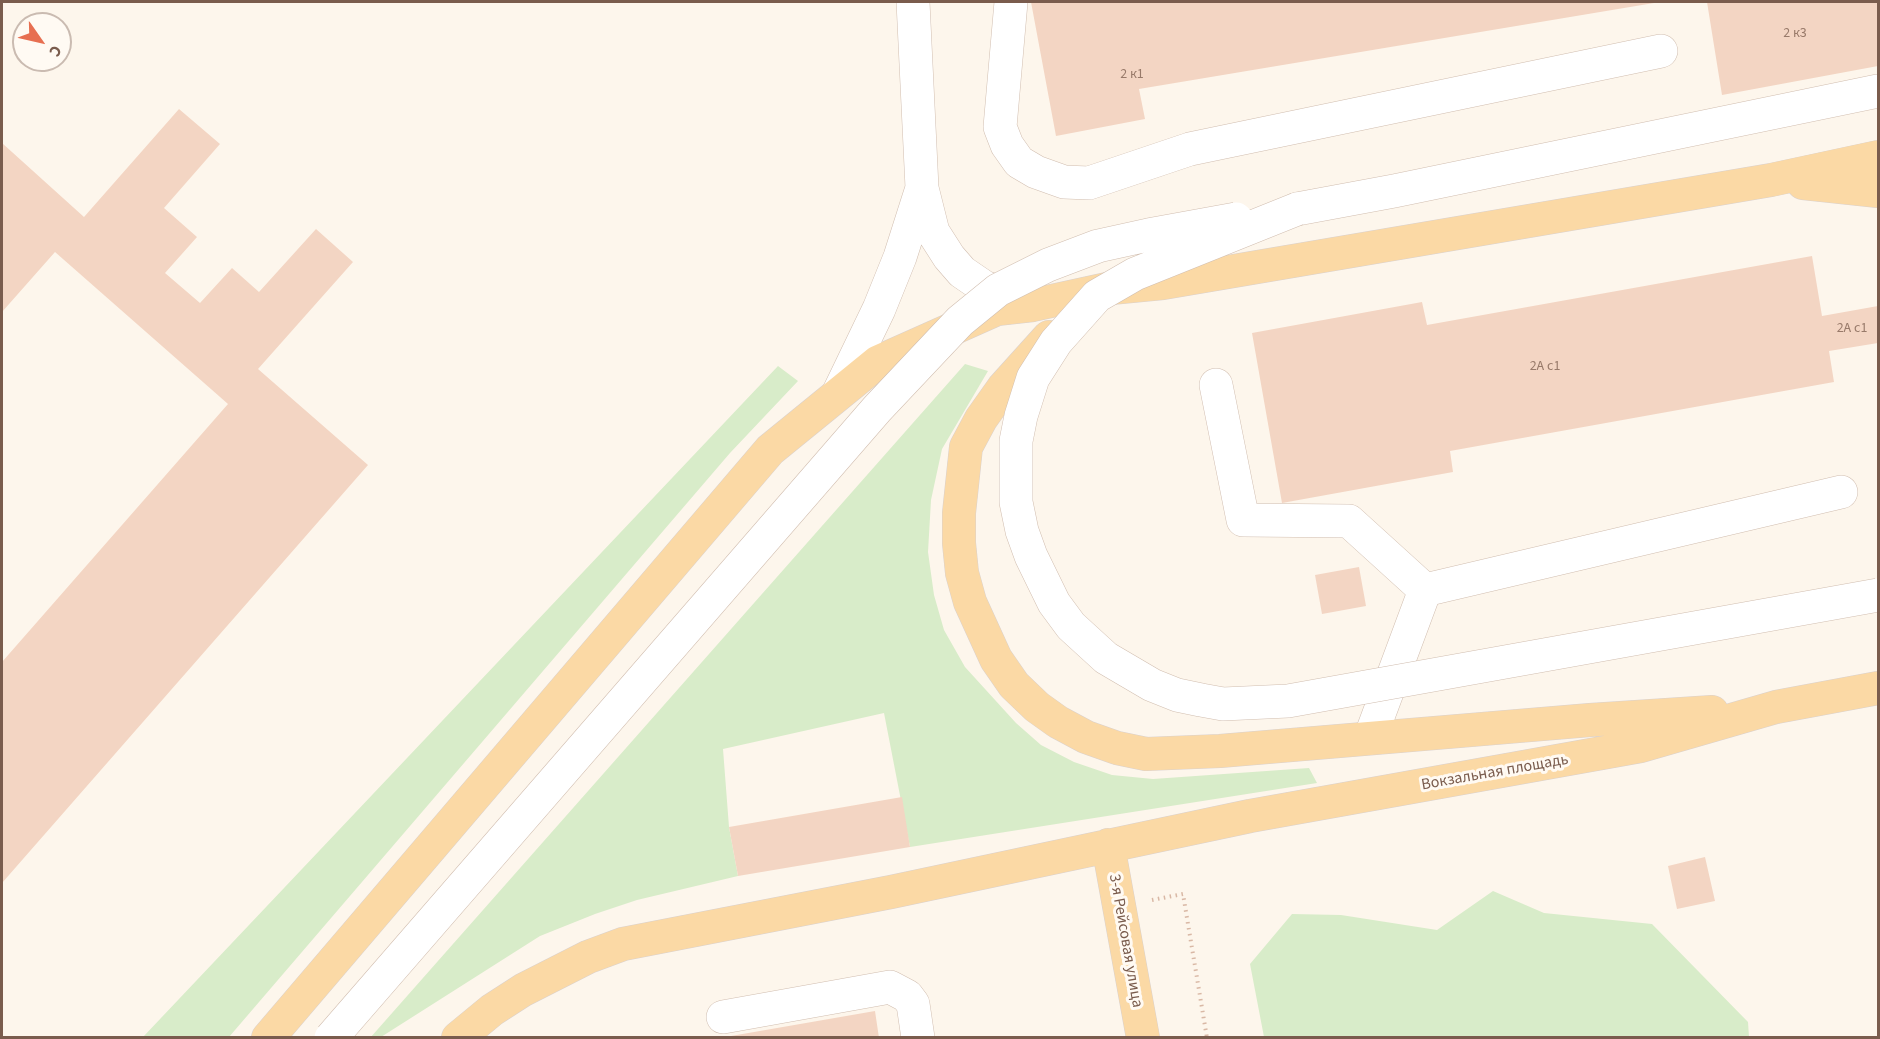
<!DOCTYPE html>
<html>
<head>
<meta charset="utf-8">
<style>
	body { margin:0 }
	#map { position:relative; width:1880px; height:1039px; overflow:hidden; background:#fdf6ec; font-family:"Source Sans 3",sans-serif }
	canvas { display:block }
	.frame { position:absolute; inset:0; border:3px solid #7a5c4d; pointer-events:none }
	.north { position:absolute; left:12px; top:12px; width:60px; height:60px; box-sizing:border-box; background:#fffaf3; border:2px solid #cabbb1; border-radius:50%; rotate:124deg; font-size:16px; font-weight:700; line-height:24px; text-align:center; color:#7a5c4d }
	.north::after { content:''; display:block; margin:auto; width:21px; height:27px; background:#e76f51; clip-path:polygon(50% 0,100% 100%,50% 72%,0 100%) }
</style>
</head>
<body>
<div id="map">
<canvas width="1880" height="1039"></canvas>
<div class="frame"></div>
<div class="north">С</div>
</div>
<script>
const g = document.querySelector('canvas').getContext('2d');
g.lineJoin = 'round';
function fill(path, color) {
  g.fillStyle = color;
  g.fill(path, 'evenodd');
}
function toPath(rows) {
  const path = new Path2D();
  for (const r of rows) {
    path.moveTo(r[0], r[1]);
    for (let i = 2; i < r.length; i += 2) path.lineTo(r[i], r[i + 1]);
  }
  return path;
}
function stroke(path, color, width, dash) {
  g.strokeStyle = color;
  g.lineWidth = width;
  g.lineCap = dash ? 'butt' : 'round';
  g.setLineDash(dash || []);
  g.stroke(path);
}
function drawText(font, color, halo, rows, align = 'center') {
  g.font = font + ' "Source Sans 3",sans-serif';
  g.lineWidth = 6;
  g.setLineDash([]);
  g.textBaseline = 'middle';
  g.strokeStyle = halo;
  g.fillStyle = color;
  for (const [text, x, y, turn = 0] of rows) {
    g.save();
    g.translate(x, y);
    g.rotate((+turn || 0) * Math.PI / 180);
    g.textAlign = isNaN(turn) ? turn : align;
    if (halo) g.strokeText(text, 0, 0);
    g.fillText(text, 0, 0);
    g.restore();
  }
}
fill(toPath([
	[965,364,988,371,942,449,931,500,928,552,934,595,944,630,965,667,1016,723,1041,745,1074,762,1112,775,1153,779,1309,768,1317,783,910,847,884,713,723,749,729,827,738,876,637,900,595,914,540,936,381,1037,370,1038],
	[778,366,798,381,730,453,229,1037,143,1037],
	[1493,891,1544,913,1652,924,1748,1022,1749,1037,1264,1037,1250,964,1292,914,1341,915,1437,930]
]), '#d8ecc9');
fill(toPath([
	[1031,2,1654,2,1654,3,1139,89,1145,119,1056,136],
	[1707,2,1878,2,1878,66,1722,95],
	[179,109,220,144,164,208,197,237,165,273,200,303,232,268,259,292,316,229,353,262,258,369,368,465,2,883,2,662,228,404,55,252,2,312,2,143,84,217],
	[1812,256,1822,316,1878,306,1878,343,1829,351,1834,382,1450,451,1453,472,1282,503,1252,333,1422,302,1427,325],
	[1359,567,1366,606,1322,614,1315,575],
	[902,797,910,847,738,876,729,827],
	[1705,857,1715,901,1677,909,1668,866],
	[875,1011,879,1038,731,1038,731,1036]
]), '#f3d5c3');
const minor = toPath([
	[913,2,922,188,933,232,949,257,962,272,984,287,1020,300],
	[1011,2,1000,127,1007,145,1019,162,1036,172,1064,182,1089,183,1190,149,1661,51],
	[1297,209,1394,191,1878,91],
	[1216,385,1243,520,1349,521,1425,590,1841,492],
	[839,392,879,309,900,257,922,188],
	[1370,738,1425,590],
	[723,1017,890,987,907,996,913,1004,918,1038]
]);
const major = toPath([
	[1803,183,1878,191],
	[1049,337,1003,388,981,419,966,447,959,513,959,543,962,573,970,602,996,659,1014,685,1037,707,1058,722,1086,737,1117,748,1146,754,1220,751,1590,720,1712,712],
	[1108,845,1143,1038],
	[268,1038,770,450,878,362,997,309,1033,305,1111,288,1163,283,1771,180,1878,157],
	[458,1038,492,1010,523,990,588,957,623,944,891,892,1250,816,1641,746,1776,707,1878,688]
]);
stroke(minor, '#d1beb0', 34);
stroke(major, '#dad1cd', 34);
stroke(toPath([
	[1152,900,1183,894,1207,1038]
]), '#d9b8a5', 4, [1.5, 4.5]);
stroke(minor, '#fff', 33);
stroke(major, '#fbd9a5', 33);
const minorBridge = toPath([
	[1297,209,1135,274,1097,296,1056,342,1033,378,1021,416,1016,441,1016,502,1022,531,1031,556,1054,603,1071,626,1106,658,1152,685,1177,695,1201,700,1223,704,1288,701,1878,595],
	[331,1038,877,409,960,321,998,290,1048,265,1098,246,1148,235,1236,219]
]);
stroke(minorBridge, '#d1beb0', 34, []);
stroke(minorBridge, '#fff', 33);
drawText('14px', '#987a6a', null, [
	["2 к3",1795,34],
	["2 к1",1132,75],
	["2А с1",1852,329],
	["2А с1",1545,367]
]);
drawText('16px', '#7a5c4d', '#fffaf3', [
	["Вокзальная площадь",1495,773,-10],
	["3-я Рейсовая улица",1125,941,80]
]);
</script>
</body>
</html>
